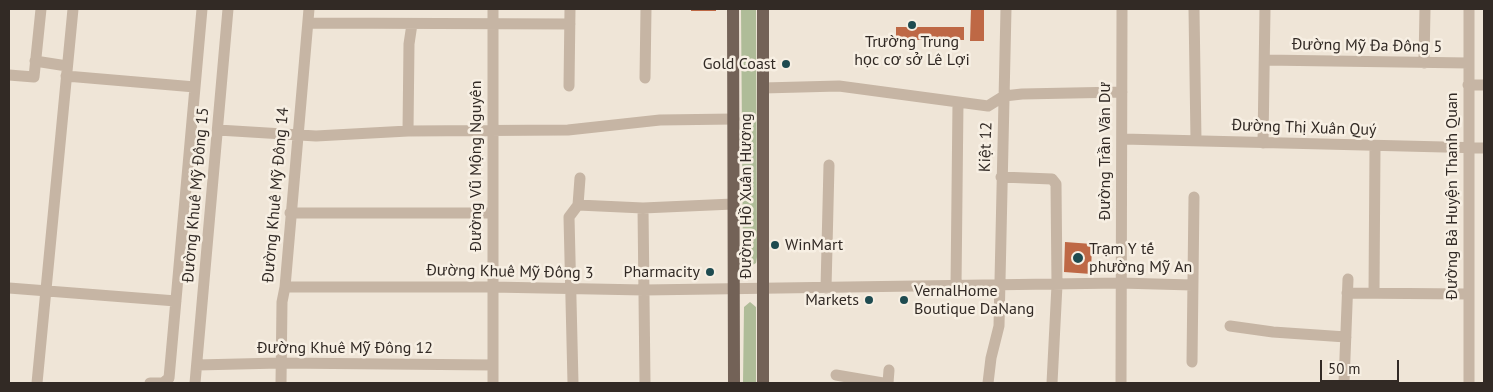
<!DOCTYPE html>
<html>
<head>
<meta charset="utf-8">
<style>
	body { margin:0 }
	#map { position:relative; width:1493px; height:392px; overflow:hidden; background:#efe5d7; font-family:"PT Sans",sans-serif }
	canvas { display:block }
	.frame { position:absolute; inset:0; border:10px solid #322a25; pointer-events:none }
	.scale { position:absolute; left:1320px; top:360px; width:79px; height:22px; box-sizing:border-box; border:2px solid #322a25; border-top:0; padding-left:6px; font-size:15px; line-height:18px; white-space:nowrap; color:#322a25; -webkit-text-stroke:4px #f7efe3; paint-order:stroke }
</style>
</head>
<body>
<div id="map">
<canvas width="1493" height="392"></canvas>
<div class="frame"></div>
<div class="scale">50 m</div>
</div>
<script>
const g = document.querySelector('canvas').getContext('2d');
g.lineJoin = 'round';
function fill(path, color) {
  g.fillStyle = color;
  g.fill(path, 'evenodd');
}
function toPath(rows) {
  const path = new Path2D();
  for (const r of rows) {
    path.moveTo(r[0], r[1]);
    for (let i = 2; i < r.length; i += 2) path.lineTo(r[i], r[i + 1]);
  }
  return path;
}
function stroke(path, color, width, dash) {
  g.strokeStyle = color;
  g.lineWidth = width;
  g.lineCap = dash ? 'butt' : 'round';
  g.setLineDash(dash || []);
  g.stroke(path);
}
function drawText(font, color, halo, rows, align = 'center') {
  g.font = font + ' "PT Sans",sans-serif';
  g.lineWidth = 5;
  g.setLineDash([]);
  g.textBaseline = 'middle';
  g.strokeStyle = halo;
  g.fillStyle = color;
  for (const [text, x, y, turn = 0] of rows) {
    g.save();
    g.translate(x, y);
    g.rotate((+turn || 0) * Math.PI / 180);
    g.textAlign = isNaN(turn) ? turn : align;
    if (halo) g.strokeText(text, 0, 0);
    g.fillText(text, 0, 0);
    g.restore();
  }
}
fill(toPath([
	[741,9,756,9,757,257,756,263,751,266,744,264,743,259],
	[750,302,756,307,756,383,743,383,744,307]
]), '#afbc98');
fill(toPath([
	[691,9,716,9,716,11,691,11],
	[971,9,984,9,984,41,970,41],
	[896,27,964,27,964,40,896,40],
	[1065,242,1092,244,1091,274,1064,272]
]), '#be6845');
stroke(toPath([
	[1194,9,1196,140],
	[1469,9,1469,383],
	[308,23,570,24],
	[1265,60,1468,63],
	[35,61,67,66],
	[1424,63,1425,9],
	[9,75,34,77,41,9],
	[66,76,195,87],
	[645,78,646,9],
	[1468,85,1484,85],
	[569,86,570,9],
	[763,88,839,86,988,106,1004,96,1022,94,1122,92],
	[218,130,316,136,408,131,568,130,660,120,734,119],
	[408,131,409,44,412,24],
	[1123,139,1484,148],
	[1263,143,1265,9],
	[1001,177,1052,179,1056,184,1057,285,1052,383],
	[578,205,580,178],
	[643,208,645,383],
	[290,213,492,213],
	[956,286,958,102],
	[285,287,492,287,644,290,1120,283,1192,285],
	[9,288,176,301],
	[826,288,829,165],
	[1347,293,1468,294],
	[1374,293,1375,146],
	[1230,326,1273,332,1346,337],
	[1192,362,1194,197],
	[197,365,280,363,493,365],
	[836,375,883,383],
	[37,383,73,9],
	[150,383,163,383,169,378,202,9],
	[195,383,228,9],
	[281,383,282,302,285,287,309,9],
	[493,383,493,9],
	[573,383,569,217,578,205,643,208,733,204],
	[888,383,889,370],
	[988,383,991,358,999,326,1006,9],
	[1121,383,1122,9],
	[1344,383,1348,279]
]), '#c6b5a4', 11);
stroke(toPath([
	[733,9,734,383],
	[763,383,763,9]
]), '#736257', 12);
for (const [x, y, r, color] of [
	[912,25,5,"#1e4b50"],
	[786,64,5,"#1e4b50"],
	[775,245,5,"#1e4b50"],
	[1078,258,6,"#1e4b50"],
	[710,272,5,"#1e4b50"],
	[869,300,5,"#1e4b50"],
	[904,300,5,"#1e4b50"]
]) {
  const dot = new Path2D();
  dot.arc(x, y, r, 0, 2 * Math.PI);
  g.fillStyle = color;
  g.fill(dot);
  stroke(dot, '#f7efe3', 2);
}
drawText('16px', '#322a25', '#f7efe3', [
	["Trường Trung",912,42,"center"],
	["học cơ sở Lê Lợi",912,60,"center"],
	["Gold Coast",776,64],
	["WinMart",785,245,"left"],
	["Trạm Y tế",1089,249,"left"],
	["phường Mỹ An",1089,267,"left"],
	["Pharmacity",700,272],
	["VernalHome",914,291,"left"],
	["Boutique DaNang",914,309,"left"],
	["Markets",859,300]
], 'right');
drawText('16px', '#322a25', '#f7efe3', [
	["Đường Mỹ Đa Đông 5",1367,46,1],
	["Đường Thị Xuân Quý",1304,128,2],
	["Kiệt 12",986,147,-88],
	["Đường Trần Văn Dư",1105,151,-90],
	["Đường Vũ Mộng Nguyên",476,166,-90],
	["Đường Khuê Mỹ Đông 15",196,195,-85],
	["Đường Khuê Mỹ Đông 14",276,195,-85],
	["Đường Hồ Xuân Hương",746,196,-90],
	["Đường Bà Huyện Thanh Quan",1452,196,-90],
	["Đường Khuê Mỹ Đông 3",510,272,1],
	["Đường Khuê Mỹ Đông 12",345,348]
]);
</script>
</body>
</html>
